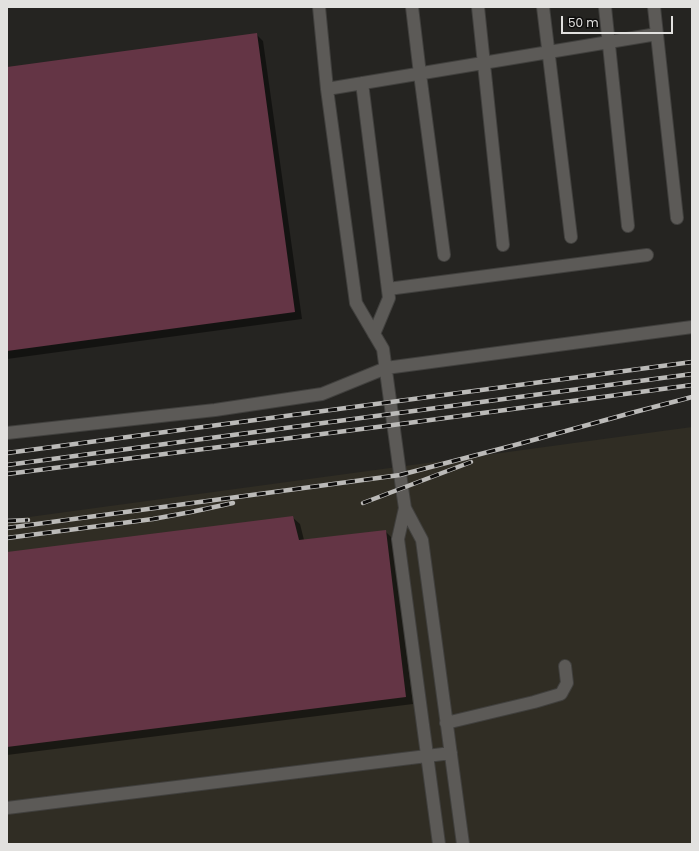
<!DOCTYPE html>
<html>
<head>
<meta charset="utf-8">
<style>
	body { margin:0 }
	#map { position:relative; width:699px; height:851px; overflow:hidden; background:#252421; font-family:Poppins,sans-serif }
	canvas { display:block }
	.frame { position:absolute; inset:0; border:8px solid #e2e1df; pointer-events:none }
	.scale { position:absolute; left:561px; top:16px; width:112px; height:18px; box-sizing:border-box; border:2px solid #e2e1df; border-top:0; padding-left:5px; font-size:12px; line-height:14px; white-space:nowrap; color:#e2e1df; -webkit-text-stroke:3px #0e0d0c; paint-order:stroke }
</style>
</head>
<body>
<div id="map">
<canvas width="699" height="851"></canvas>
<div class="frame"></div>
<div class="scale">50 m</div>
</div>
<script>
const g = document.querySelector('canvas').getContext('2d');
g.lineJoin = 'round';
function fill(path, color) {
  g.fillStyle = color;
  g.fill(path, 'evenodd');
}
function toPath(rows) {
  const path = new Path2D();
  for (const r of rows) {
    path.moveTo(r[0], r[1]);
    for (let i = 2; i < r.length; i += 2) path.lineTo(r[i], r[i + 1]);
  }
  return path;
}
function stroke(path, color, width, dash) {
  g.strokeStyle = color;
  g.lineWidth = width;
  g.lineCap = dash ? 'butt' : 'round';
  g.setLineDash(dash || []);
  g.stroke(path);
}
fill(toPath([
	[692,427,692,844,7,844,7,520]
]), '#302d24');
fill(toPath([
	[256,34,263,41,302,319,7,359,7,68],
	[292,517,300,524,304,540,385,531,392,538,413,704,7,755,7,553]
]), '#0007');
fill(toPath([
	[257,33,295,312,7,351,7,67],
	[293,516,299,540,386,530,406,697,7,747,7,552]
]), '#643545');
const minor = toPath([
	[319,7,327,89,356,303,383,349,402,488,405,508,422,540,463,844],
	[412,7,420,74,444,255],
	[478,7,503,245],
	[543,7,571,237],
	[605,7,628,226],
	[654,7,677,218],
	[362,83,389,298,374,334],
	[327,89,657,34],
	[388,289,647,255],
	[7,433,215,410,322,394,386,368,692,327],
	[405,508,398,539,439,844],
	[446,723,534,702,561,694,567,683,565,666],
	[7,808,451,753]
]);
stroke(minor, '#41403e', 14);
stroke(minor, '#5c5a57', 12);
const rail = toPath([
	[7,453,692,362],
	[7,465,692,374],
	[7,474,393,425,692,385],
	[363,503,471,462],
	[7,521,28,520],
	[7,528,400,475,515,445,631,413,692,397],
	[7,538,153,519,191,512,233,503]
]);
stroke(rail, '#bbbab8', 4.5);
stroke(rail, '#0e0d0c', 3, [9]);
</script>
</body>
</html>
